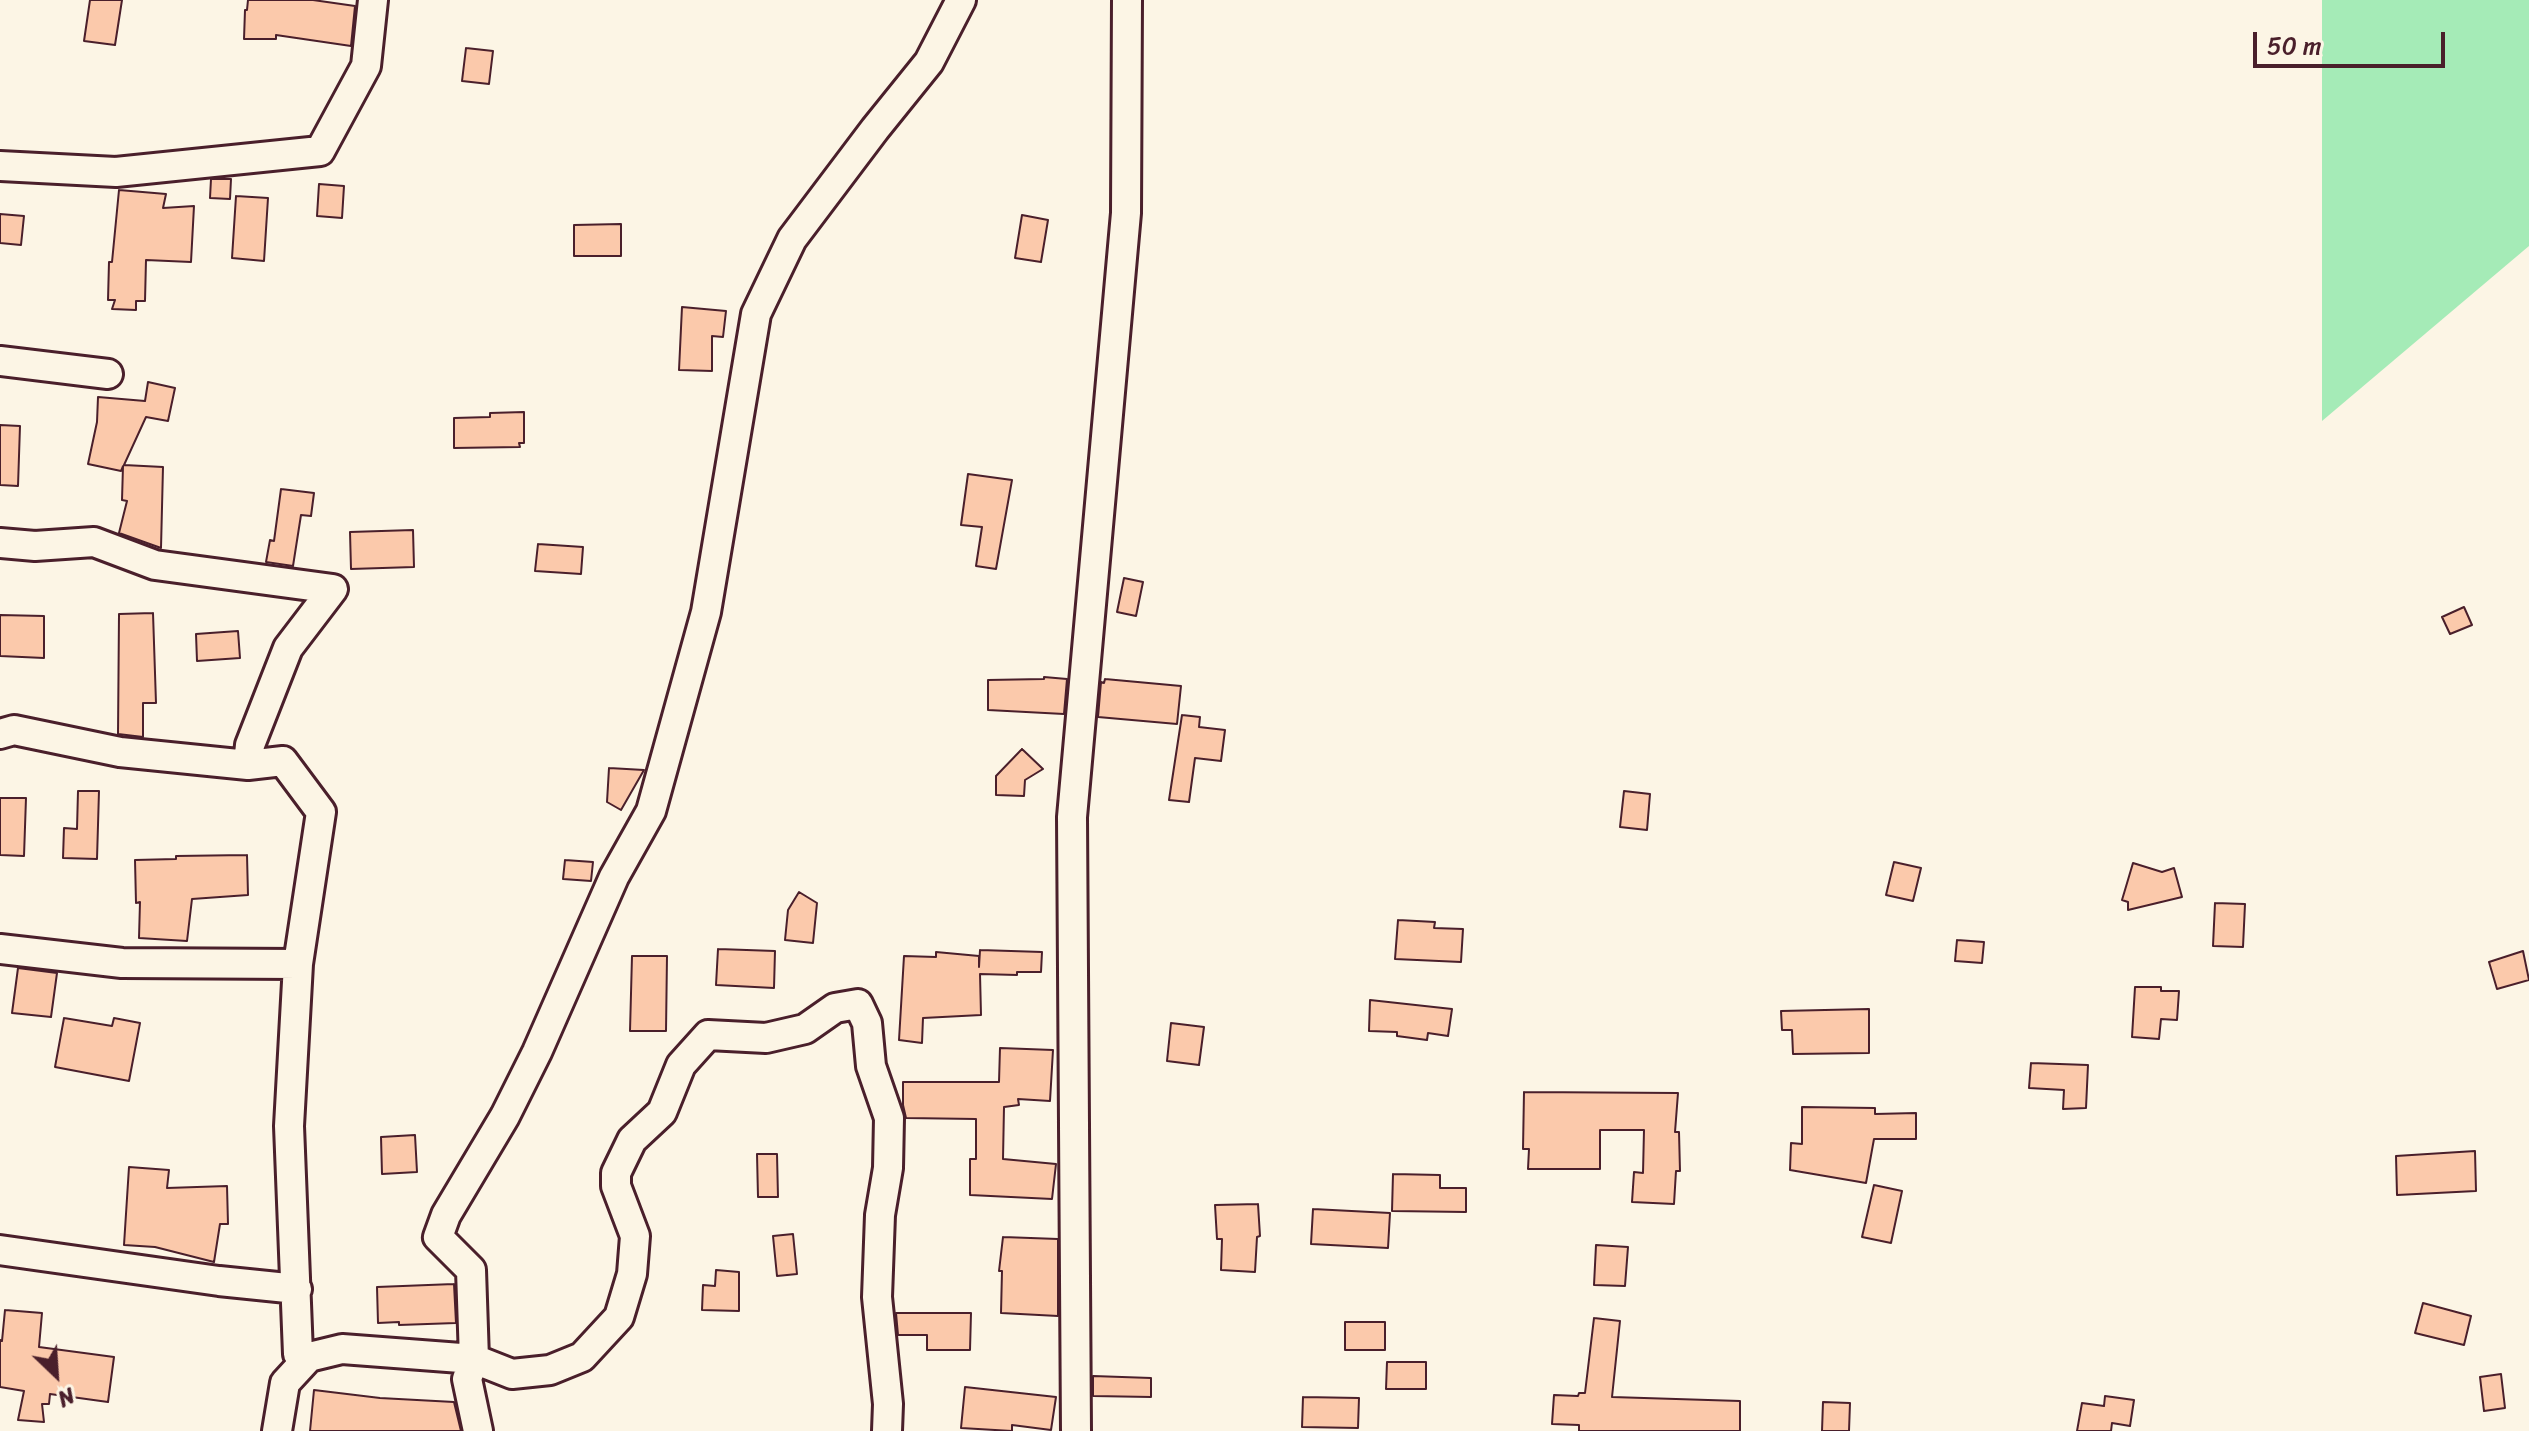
<!DOCTYPE html>
<html>
<head>
<meta charset="utf-8">
<style>
	body { margin:0 }
	#map { position:relative; width:2529px; height:1431px; overflow:hidden; background:#fcf5e5; font-family:Sriracha,sans-serif }
	canvas { display:block }
	.north { position:absolute; left:16px; top:1335px; width:80px; height:80px; -webkit-text-stroke:6px #fcf5e5; paint-order:stroke; rotate:155deg; font-size:22px; font-weight:700; line-height:32px; text-align:center; color:#4a1f2b }
	.north::after { content:''; display:block; margin:auto; width:28px; height:36px; background:#4a1f2b; clip-path:polygon(50% 0,100% 100%,50% 72%,0 100%) }
	.scale { position:absolute; left:2253px; top:32px; width:192px; height:36px; box-sizing:border-box; border:4px solid #4a1f2b; border-top:0; padding-left:10px; font-size:24px; line-height:28px; white-space:nowrap; color:#4a1f2b; -webkit-text-stroke:6px #fcf5e5; paint-order:stroke }
</style>
</head>
<body>
<div id="map">
<canvas width="2529" height="1431"></canvas>
<div class="north">N</div>
<div class="scale">50 m</div>
</div>
<script>
const g = document.querySelector('canvas').getContext('2d');
g.lineJoin = 'round';
function fill(path, color) {
  g.fillStyle = color;
  g.fill(path, 'evenodd');
}
function toPath(rows) {
  const path = new Path2D();
  for (const r of rows) {
    path.moveTo(r[0], r[1]);
    for (let i = 2; i < r.length; i += 2) path.lineTo(r[i], r[i + 1]);
  }
  return path;
}
function stroke(path, color, width, dash) {
  g.strokeStyle = color;
  g.lineWidth = width;
  g.lineCap = dash ? 'butt' : 'round';
  g.setLineDash(dash || []);
  g.stroke(path);
}
fill(toPath([
	[2322,0,2529,0,2529,246,2322,421]
]), '#a5ebb7');
const building = toPath([
	[90,0,122,0,115,45,84,41,90,0],
	[248,0,313,0,355,6,351,46,276,35,276,39,244,39,245,10,247,10,248,0],
	[466,48,493,51,489,84,462,81,466,48],
	[211,179,231,179,230,199,210,198,211,179],
	[319,184,344,186,342,218,317,216,319,184],
	[119,190,166,194,163,208,194,206,191,262,146,260,145,301,136,301,136,310,112,309,115,300,108,300,109,262,112,262,119,190],
	[236,196,268,198,264,261,232,258,236,196],
	[0,214,24,216,21,245,0,243,0,214],
	[1022,215,1048,220,1041,262,1015,258,1022,215],
	[621,224,621,256,574,256,574,225,621,224],
	[682,307,726,311,723,337,712,336,712,371,679,370,682,307],
	[148,382,175,388,168,421,146,417,124,465,163,467,161,548,119,533,127,501,122,500,123,466,121,471,88,464,97,422,98,397,145,401,148,382],
	[524,412,524,443,519,443,520,447,454,448,454,418,490,417,490,413,524,412],
	[0,425,20,426,18,486,0,485,0,425],
	[968,474,1012,480,996,569,976,566,982,527,961,525,968,474],
	[281,489,314,493,311,516,301,515,293,566,266,562,270,540,274,541,281,489],
	[413,530,414,567,351,569,350,532,413,530],
	[538,544,583,547,581,574,535,571,538,544],
	[1124,578,1143,582,1136,616,1117,612,1124,578],
	[2464,607,2472,625,2450,634,2442,617,2464,607],
	[153,613,156,703,143,703,143,737,118,734,119,614,153,613],
	[0,615,44,616,44,658,0,656,0,615],
	[238,631,240,658,197,661,196,634,238,631],
	[1044,677,1067,679,1064,714,988,710,988,680,1044,679,1044,677],
	[1105,679,1181,686,1177,724,1098,717,1101,682,1104,683,1105,679],
	[1182,715,1200,717,1199,727,1225,730,1221,761,1195,758,1189,802,1169,800,1182,715],
	[1022,749,1043,769,1025,780,1024,796,996,795,996,776,1022,749],
	[609,768,644,770,621,810,607,802,609,768],
	[78,791,99,791,97,859,63,858,64,828,77,829,78,791],
	[1624,791,1650,794,1647,830,1620,827,1624,791],
	[0,798,26,798,24,856,0,855,0,798],
	[247,855,248,895,192,899,187,941,139,938,140,902,136,903,135,860,176,859,176,856,247,855],
	[565,860,593,862,591,881,563,879,565,860],
	[1894,862,1921,868,1913,901,1886,895,1894,862],
	[2133,863,2162,872,2174,868,2182,897,2128,910,2128,902,2122,900,2133,863],
	[799,892,817,903,813,943,785,940,788,910,799,892],
	[2215,903,2245,904,2243,947,2213,946,2215,903],
	[1398,920,1435,922,1434,928,1463,929,1461,962,1395,959,1398,920],
	[1957,940,1984,942,1982,963,1955,961,1957,940],
	[718,949,775,951,774,988,716,985,718,949],
	[980,950,1042,952,1041,972,1017,972,1017,975,980,974,981,1015,923,1018,922,1043,899,1040,904,956,936,957,936,952,979,956,979,967,980,950],
	[2523,951,2529,980,2497,989,2489,962,2523,951],
	[632,956,667,956,666,1031,630,1031,632,956],
	[18,968,57,973,51,1017,12,1013,18,968],
	[2135,987,2161,987,2161,991,2179,991,2177,1020,2161,1019,2159,1039,2132,1037,2135,987],
	[1370,1000,1452,1009,1448,1036,1428,1033,1427,1040,1397,1036,1397,1032,1369,1031,1370,1000],
	[1869,1009,1869,1053,1793,1054,1792,1030,1782,1030,1781,1011,1869,1009],
	[64,1018,112,1026,114,1018,140,1023,129,1081,55,1067,64,1018],
	[1171,1023,1204,1027,1199,1065,1167,1061,1171,1023],
	[1000,1048,1053,1050,1050,1101,1018,1099,1019,1105,1004,1107,1003,1159,1056,1164,1052,1199,970,1195,970,1159,976,1159,976,1119,906,1118,903,1105,903,1082,999,1082,1000,1048],
	[2031,1063,2088,1065,2086,1108,2063,1109,2064,1090,2029,1088,2031,1063],
	[1524,1092,1678,1093,1675,1132,1679,1132,1680,1171,1676,1171,1674,1204,1632,1202,1634,1172,1643,1173,1644,1130,1600,1130,1600,1169,1528,1169,1529,1149,1523,1149,1524,1092],
	[1802,1107,1875,1108,1875,1114,1916,1113,1916,1139,1874,1139,1866,1183,1790,1170,1791,1143,1802,1144,1802,1107],
	[415,1135,417,1172,382,1174,381,1137,415,1135],
	[2475,1151,2476,1191,2397,1195,2396,1156,2475,1151],
	[757,1154,777,1154,778,1197,758,1197,757,1154],
	[129,1167,169,1170,167,1188,227,1186,228,1224,220,1224,214,1262,155,1247,124,1245,129,1167],
	[1393,1174,1440,1175,1440,1188,1466,1188,1466,1212,1392,1211,1393,1174],
	[1874,1185,1902,1191,1891,1243,1862,1237,1874,1185],
	[1258,1204,1260,1236,1257,1237,1255,1272,1221,1270,1222,1239,1217,1239,1215,1205,1258,1204],
	[1313,1209,1390,1213,1388,1248,1311,1244,1313,1209],
	[793,1234,797,1274,777,1276,773,1236,793,1234],
	[1003,1237,1058,1239,1058,1316,1001,1313,1002,1271,999,1271,1003,1237],
	[1596,1245,1628,1247,1625,1286,1594,1285,1596,1245],
	[716,1270,739,1272,739,1311,702,1310,703,1285,715,1286,716,1270],
	[454,1284,456,1323,399,1325,399,1322,378,1323,377,1287,454,1284],
	[2423,1303,2471,1316,2464,1345,2415,1333,2423,1303],
	[5,1310,42,1313,39,1347,114,1357,108,1402,50,1394,49,1404,42,1404,44,1422,18,1420,24,1391,0,1387,0,1340,2,1341,5,1310],
	[896,1313,971,1313,970,1350,927,1350,927,1335,898,1335,896,1313],
	[1594,1318,1620,1321,1612,1397,1740,1401,1740,1431,1579,1431,1579,1425,1552,1424,1554,1395,1578,1396,1579,1393,1585,1393,1594,1318],
	[1345,1322,1385,1322,1385,1350,1345,1350,1345,1322],
	[1387,1362,1426,1362,1426,1389,1386,1389,1387,1362],
	[2501,1374,2505,1408,2484,1411,2480,1377,2501,1374],
	[1093,1376,1151,1378,1151,1397,1093,1396,1093,1376],
	[965,1387,1056,1397,1051,1430,1012,1425,1012,1431,961,1428,965,1387],
	[314,1390,380,1398,454,1402,461,1431,310,1431,314,1390],
	[2105,1396,2134,1400,2130,1426,2112,1423,2111,1431,2077,1431,2082,1403,2104,1406,2105,1396],
	[1303,1397,1359,1398,1358,1428,1302,1427,1303,1397],
	[1823,1402,1850,1403,1849,1431,1822,1431,1823,1402]
]);
fill(building, '#fbc9ab');
stroke(building, '#4a1f2b', 2);
const minor = toPath([
	[0,166,116,172,320,151,366,66,373,0],
	[0,361,108,374],
	[0,543,35,546,94,542,155,565,333,589,288,648,250,745,248,765,120,752,14,730,0,734],
	[248,765,283,761,321,812,298,964,289,1126,298,1354,309,1357],
	[0,949,122,963,298,964],
	[0,1250,219,1281,297,1289],
	[277,1431,285,1383,309,1357,342,1349,474,1359,512,1374,550,1370,582,1357,619,1317,632,1274,635,1236,616,1186,616,1173,632,1140,662,1112,681,1065,708,1035,766,1038,805,1029,835,1008,858,1004,867,1023,871,1066,889,1118,888,1168,880,1215,877,1297,888,1404,887,1431],
	[478,1431,467,1379,474,1359,471,1270,438,1237,446,1215,505,1116,537,1052,614,877,651,811,706,612,756,314,792,239,875,129,929,62,961,0],
	[1076,1431,1072,817,1126,213,1127,0]
]);
stroke(minor, '#4a1f2b', 34);
stroke(minor, '#fcf5e5', 28);
</script>
</body>
</html>
